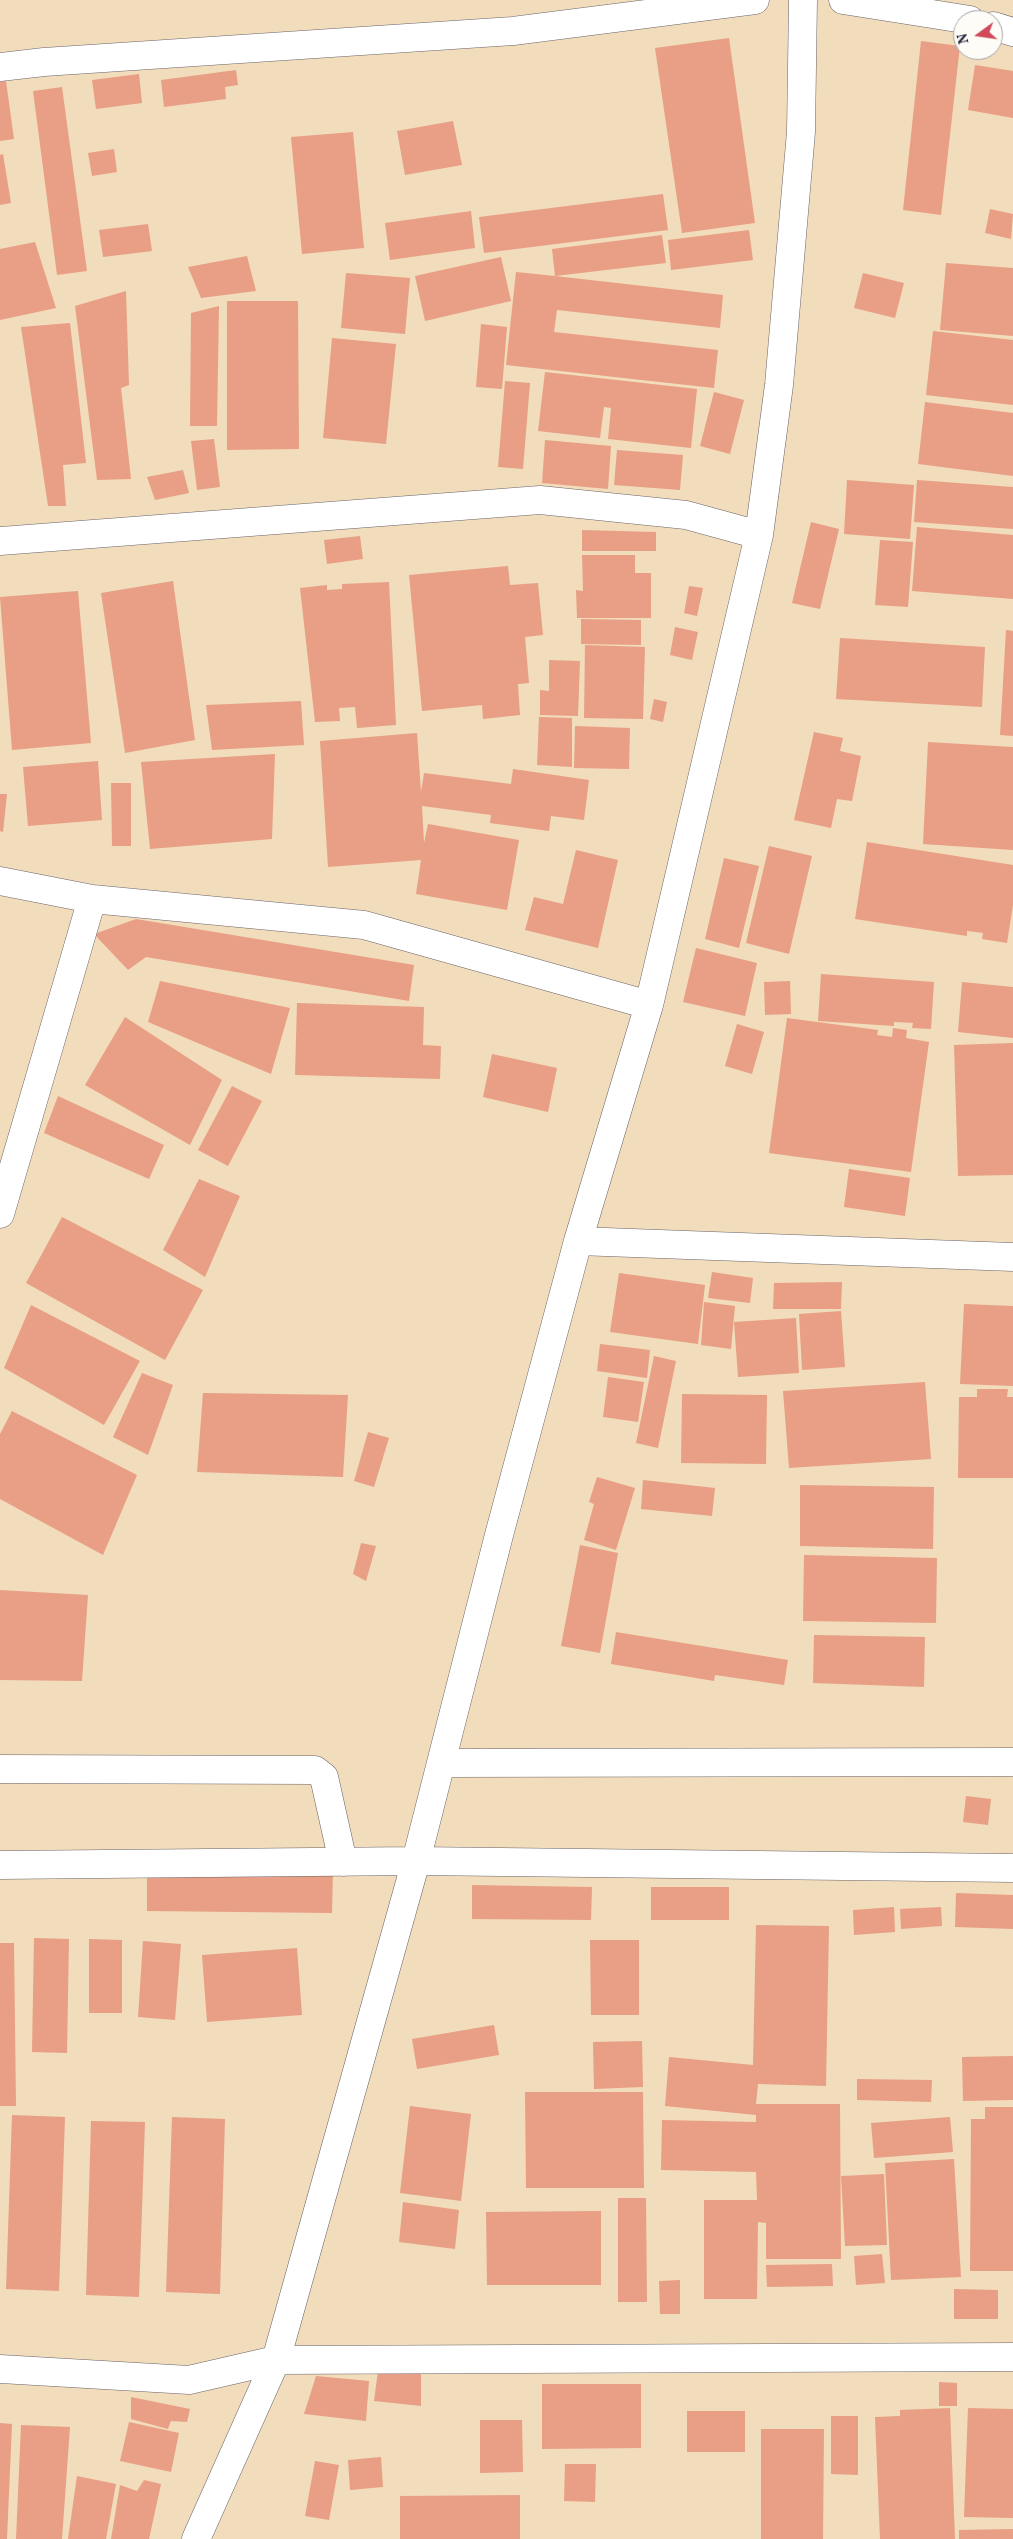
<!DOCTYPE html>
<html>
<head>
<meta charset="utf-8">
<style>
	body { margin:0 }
	#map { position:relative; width:1013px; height:2539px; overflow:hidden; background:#f1dcbb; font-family:Vollkorn,serif }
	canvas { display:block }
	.north { position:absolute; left:953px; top:10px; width:50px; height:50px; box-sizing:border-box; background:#fdfcf7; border:1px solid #a5a5ac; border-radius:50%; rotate:256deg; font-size:14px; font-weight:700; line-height:20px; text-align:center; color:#22223b }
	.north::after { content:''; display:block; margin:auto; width:18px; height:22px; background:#d1495b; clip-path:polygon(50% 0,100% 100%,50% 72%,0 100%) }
</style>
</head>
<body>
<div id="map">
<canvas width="1013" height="2539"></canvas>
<div class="north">N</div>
</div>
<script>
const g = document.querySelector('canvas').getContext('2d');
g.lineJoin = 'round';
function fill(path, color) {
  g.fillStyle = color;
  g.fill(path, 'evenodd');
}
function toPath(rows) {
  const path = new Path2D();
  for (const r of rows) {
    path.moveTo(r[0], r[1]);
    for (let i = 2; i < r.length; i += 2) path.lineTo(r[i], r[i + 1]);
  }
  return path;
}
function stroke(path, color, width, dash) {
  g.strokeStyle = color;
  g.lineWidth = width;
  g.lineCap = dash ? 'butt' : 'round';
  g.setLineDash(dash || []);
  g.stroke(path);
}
fill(toPath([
	[729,38,755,223,682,233,655,48],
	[921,41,960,46,941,215,903,210],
	[975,65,1013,71,1013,118,968,110],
	[236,70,238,85,225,87,226,99,164,107,161,80],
	[139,74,142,103,96,109,92,80],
	[6,81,14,139,0,141,0,82],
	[62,87,87,271,57,275,33,91],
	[453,121,462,165,405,175,397,131],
	[353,132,364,248,302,254,291,137],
	[114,149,117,172,92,176,88,153],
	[3,154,11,203,0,205,0,155],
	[663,194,668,230,484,253,479,217],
	[990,209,1013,214,1011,239,985,233],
	[471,211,475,248,390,260,385,223],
	[148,224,152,251,103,257,99,230],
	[749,230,753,260,671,270,668,240],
	[662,235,666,263,555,276,723,295,720,328,557,310,554,332,718,350,714,388,506,365,516,272,555,276,552,249],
	[35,242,56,308,0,320,0,249],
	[247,256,256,291,201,298,188,267],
	[501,257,511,301,425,321,415,276],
	[946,263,1013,268,1013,336,940,330],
	[346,273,410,278,405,334,341,328],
	[863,273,904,283,895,318,854,308],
	[126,291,129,385,121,388,131,479,97,480,75,306],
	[227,301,298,301,299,449,227,450],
	[219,306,217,426,190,426,191,313],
	[70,323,86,463,63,465,66,506,48,506,21,327],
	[481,324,507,327,502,389,476,387],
	[933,331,1013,340,1013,405,926,395],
	[332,338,396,344,386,444,323,438],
	[545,372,697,389,691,448,608,439,611,408,604,407,600,438,538,431],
	[505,381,530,383,523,469,498,467],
	[714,392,744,400,730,454,700,446],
	[925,402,1013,413,1013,476,918,464],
	[214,439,220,487,197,490,191,441],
	[545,440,611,446,608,489,542,483],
	[617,450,683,455,680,490,614,485],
	[183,470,189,493,155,500,147,477],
	[847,480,914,485,910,539,844,534],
	[917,480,1013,487,1013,529,914,522],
	[811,522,839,529,820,609,792,603],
	[917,527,1013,535,1013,599,912,591],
	[582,530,656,532,656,551,582,551],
	[360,536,363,559,327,564,324,540],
	[880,540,913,542,908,607,875,605],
	[582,555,635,555,635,573,651,573,651,618,577,618,576,590,583,591],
	[508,566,510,585,538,583,543,635,525,637,529,683,518,684,520,715,483,719,482,705,422,711,409,575],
	[173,581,195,740,125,753,101,593],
	[389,582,396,725,357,728,355,707,339,708,340,721,315,722,300,588,327,585,327,590,342,589,342,584],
	[689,586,703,588,697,616,684,613],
	[78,591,91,743,12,750,0,597],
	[581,619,641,620,641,645,581,644],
	[675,627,698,632,692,660,670,655],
	[1006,630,1013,631,1013,736,1000,735],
	[840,638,985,647,982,707,836,699],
	[585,645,645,647,643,719,584,718],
	[549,660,580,661,578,716,540,715,540,690,549,691],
	[654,699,667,702,663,722,650,719],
	[301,701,304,745,212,750,206,705],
	[539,717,572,718,572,767,537,765],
	[575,726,630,728,629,769,574,768],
	[814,732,843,738,840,751,861,756,852,801,837,799,831,828,794,820],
	[417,733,421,792,424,773,511,784,513,769,589,780,584,820,551,816,549,831,490,823,491,815,422,806,424,843,428,824,519,840,507,910,416,894,421,860,328,867,320,741],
	[928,742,1013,747,1013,850,923,844],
	[275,754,272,839,150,849,141,762],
	[98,761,102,820,28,826,23,767],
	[111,783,131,783,131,846,112,846],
	[0,794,7,794,3,832,0,831],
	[867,842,1013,865,1013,905,1007,943,982,939,983,933,967,931,967,936,855,919],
	[769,846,812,856,789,954,746,943],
	[576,850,618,860,598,948,525,930,534,897,563,904],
	[724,858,759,866,739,948,705,939],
	[136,919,414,965,409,1001,146,957,128,970,94,934],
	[696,948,757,963,745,1016,683,1002],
	[821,974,934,982,931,1029,912,1028,913,1023,894,1022,894,1026,818,1021],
	[160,981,290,1008,271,1074,148,1022],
	[790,981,791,1014,765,1015,764,982],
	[962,982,1013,987,1013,1038,958,1032],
	[297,1003,424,1007,423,1045,441,1046,440,1079,295,1075],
	[125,1017,222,1080,190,1145,85,1085],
	[787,1018,878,1030,877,1035,892,1037,893,1028,907,1030,906,1038,929,1042,911,1172,769,1153],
	[737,1024,764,1032,752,1074,725,1066],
	[1013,1043,1013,1175,958,1176,954,1045],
	[492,1054,557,1068,548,1112,483,1097],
	[232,1086,262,1101,228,1166,198,1150],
	[58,1096,164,1145,149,1179,44,1133],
	[849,1169,910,1178,905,1216,844,1207],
	[199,1179,240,1196,205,1277,163,1250],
	[62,1217,203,1290,165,1360,26,1283],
	[712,1272,753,1278,750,1303,708,1298],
	[619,1273,705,1285,698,1344,610,1332],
	[842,1282,841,1309,773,1309,774,1283],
	[704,1302,735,1306,731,1349,701,1345],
	[964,1304,1013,1306,1013,1386,960,1384],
	[31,1305,140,1361,104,1425,4,1368],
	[841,1311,845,1367,802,1370,799,1314],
	[796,1318,799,1373,738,1377,734,1322],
	[600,1344,650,1350,647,1378,597,1371],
	[654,1356,676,1361,658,1448,636,1443],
	[142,1373,173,1385,148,1455,113,1437],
	[608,1377,644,1382,638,1422,603,1417],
	[925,1382,931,1459,789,1468,783,1391],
	[977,1389,1008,1389,1007,1397,1013,1397,1013,1478,958,1478,959,1397,977,1397],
	[203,1393,348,1395,343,1477,197,1472],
	[682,1394,767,1395,766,1464,681,1463],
	[12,1411,137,1475,103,1555,0,1499,0,1434],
	[368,1432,389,1438,374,1487,354,1481],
	[597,1477,635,1488,616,1550,584,1540,594,1504,589,1502],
	[643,1480,715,1488,712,1516,641,1509],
	[800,1485,934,1487,933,1549,800,1546],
	[361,1543,376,1546,366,1581,353,1574],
	[580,1545,618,1553,600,1653,561,1646],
	[804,1555,937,1558,936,1623,803,1621],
	[0,1590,88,1595,82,1681,0,1680],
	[616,1632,788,1660,784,1685,715,1675,714,1681,611,1664],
	[814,1635,925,1637,924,1687,813,1683],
	[966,1796,991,1799,988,1825,963,1822],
	[147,1870,333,1872,332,1913,147,1911],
	[472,1885,592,1887,591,1920,472,1919],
	[651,1887,729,1887,729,1920,651,1920],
	[956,1893,1013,1895,1013,1929,955,1927],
	[894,1907,895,1932,854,1935,853,1910],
	[941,1907,942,1926,901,1929,900,1909],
	[756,1925,829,1926,826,2086,758,2084,756,2104,840,2104,841,2259,766,2259,766,2223,758,2222,757,2299,704,2299,704,2200,757,2200,756,2172,661,2170,662,2120,756,2122,756,2115,665,2106,669,2057,753,2065],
	[34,1938,69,1939,67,2053,32,2052],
	[89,1939,122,1940,122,2013,89,2013],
	[590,1940,639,1940,639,2015,591,2015],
	[143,1941,181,1944,175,2020,138,2017],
	[0,1943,14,1943,16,2106,0,2106],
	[297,1948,302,2015,207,2022,202,1955],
	[494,2025,499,2055,417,2069,412,2039],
	[642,2041,643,2087,594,2089,593,2042],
	[1013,2056,1013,2100,963,2101,962,2057],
	[857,2079,932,2080,931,2102,857,2100],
	[525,2092,643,2092,644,2188,526,2188],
	[410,2106,471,2114,461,2201,400,2193],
	[985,2107,1013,2107,1013,2271,970,2271,971,2119,985,2119],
	[12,2115,65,2117,59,2291,6,2289],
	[172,2117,225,2119,220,2294,166,2292],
	[950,2117,953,2152,874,2158,871,2123],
	[91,2121,145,2122,139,2297,86,2295],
	[954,2159,961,2277,891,2280,885,2163],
	[884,2174,887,2245,845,2246,841,2176],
	[618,2198,646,2198,647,2302,618,2302],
	[403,2202,459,2210,455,2249,399,2242],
	[601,2211,601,2285,487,2285,486,2212],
	[882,2254,885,2283,856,2285,854,2256],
	[832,2264,833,2286,767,2287,766,2265],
	[680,2280,680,2314,660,2314,659,2281],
	[954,2289,998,2290,998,2319,954,2319],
	[378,2371,421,2374,421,2406,374,2401],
	[316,2376,369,2381,366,2421,304,2414],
	[939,2382,957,2383,957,2406,939,2406],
	[542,2384,641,2384,641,2448,542,2449],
	[131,2397,190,2409,187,2422,171,2421,168,2429,131,2419],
	[950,2408,955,2539,880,2539,875,2417,900,2416,900,2410],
	[968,2408,1013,2409,1013,2518,964,2517],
	[687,2411,745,2411,745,2452,687,2452],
	[831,2416,858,2416,858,2475,831,2474],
	[480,2420,522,2420,523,2472,480,2473],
	[129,2422,179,2433,171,2472,120,2461],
	[0,2423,12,2424,7,2539,0,2539],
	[21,2425,70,2427,62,2539,16,2539],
	[761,2429,824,2429,823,2539,761,2539],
	[381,2457,383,2487,350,2490,348,2460],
	[315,2461,339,2465,329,2520,305,2516],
	[565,2464,596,2464,595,2502,564,2501],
	[77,2476,116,2484,106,2539,68,2539],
	[144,2480,161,2484,149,2539,111,2539,120,2485,137,2491],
	[520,2495,520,2539,400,2539,400,2496],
	[1013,2529,1013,2539,959,2539,959,2530]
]), '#e89f85');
const minor = toPath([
	[843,0,970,20],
	[993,26,1013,32],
	[0,67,44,62,513,31,755,0],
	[0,541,540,500,686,515,759,535],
	[0,881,92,899,364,925,649,1005],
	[0,1214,92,899],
	[578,1241,1013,1257],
	[441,1763,1013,1762],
	[0,1769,315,1770,324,1777,343,1862],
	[0,1865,416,1861,1013,1868],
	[0,2369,189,2380,276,2360,1013,2357],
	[196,2539,276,2360,416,1861,499,1535,578,1241,649,1005,759,535,779,385,801,132,803,0]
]);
stroke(minor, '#6a6368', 29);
stroke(minor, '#fff', 28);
</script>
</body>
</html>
